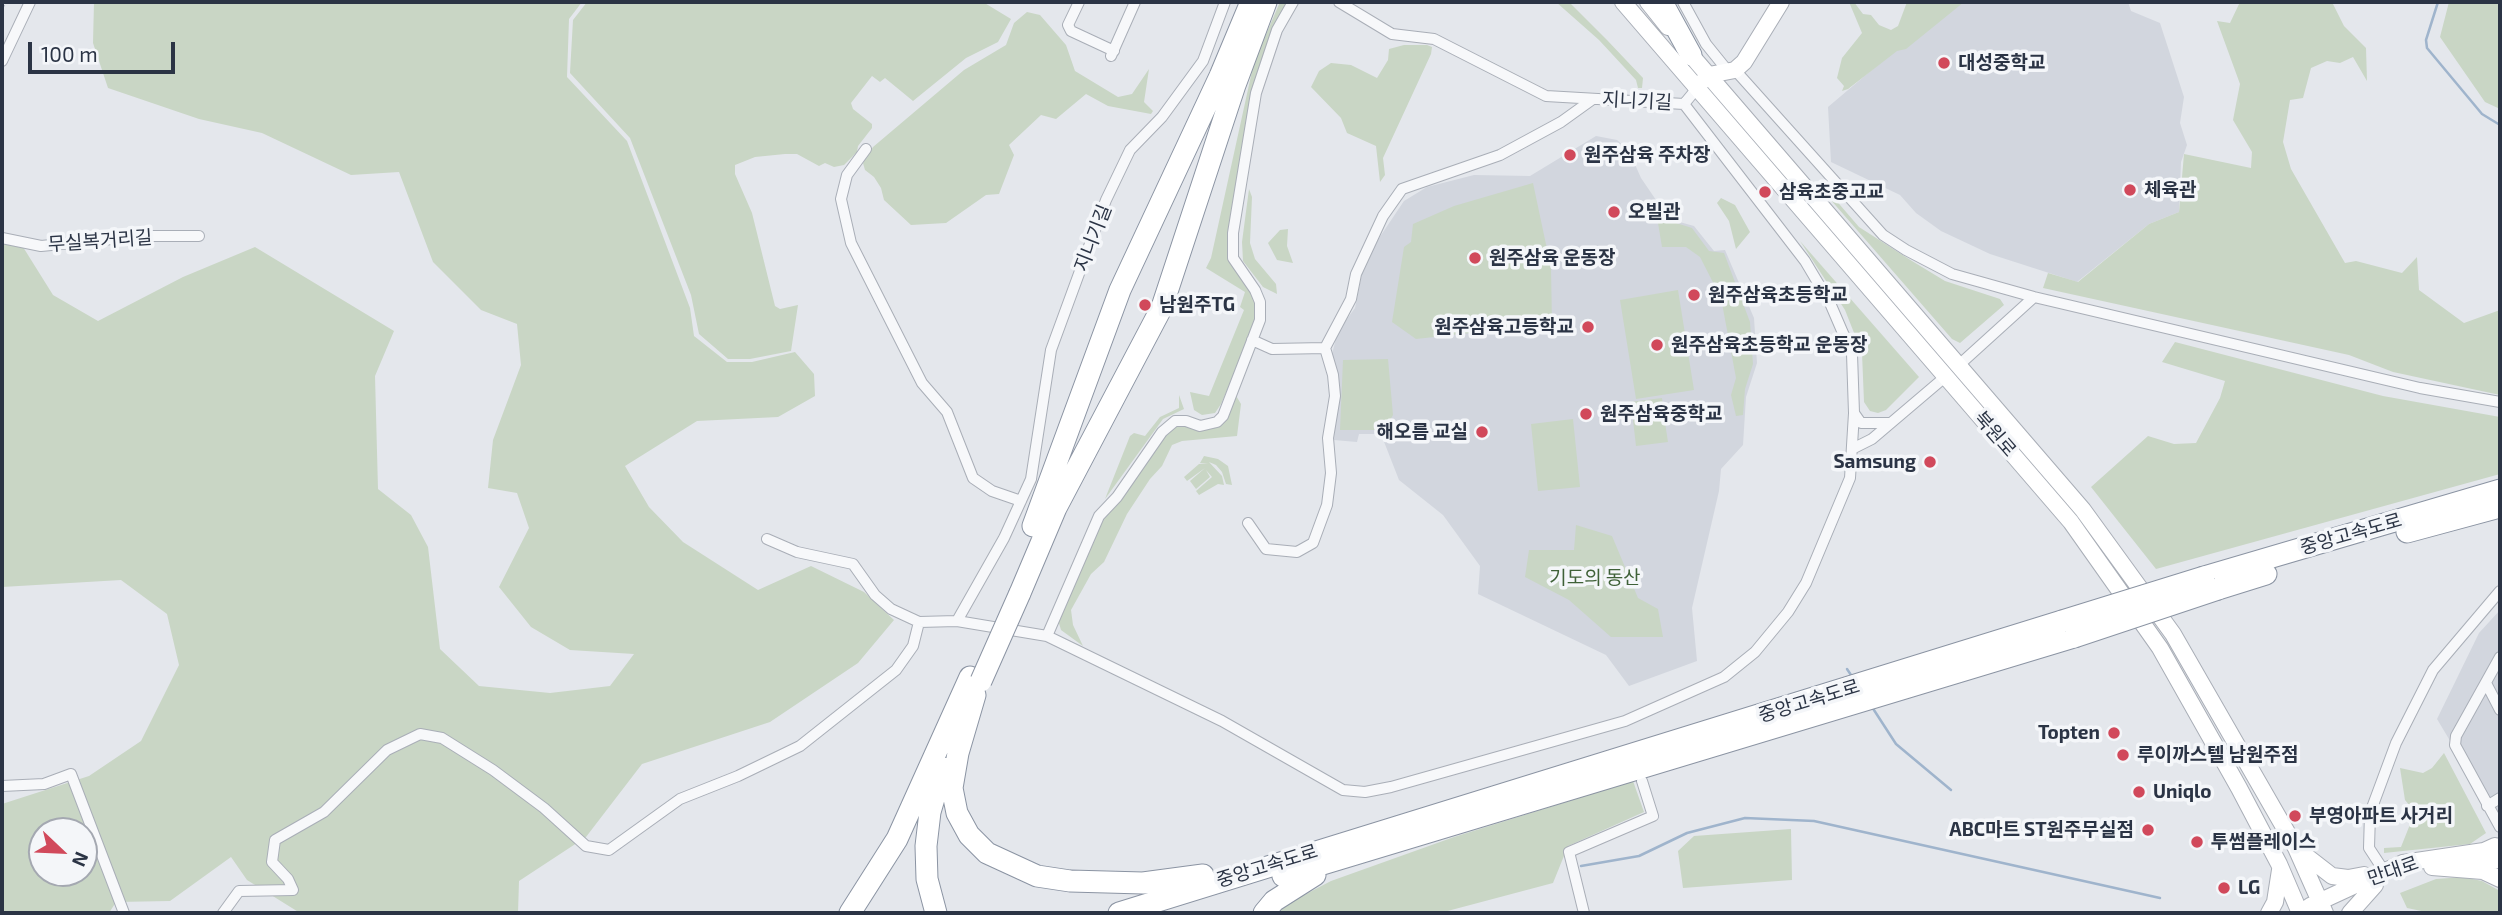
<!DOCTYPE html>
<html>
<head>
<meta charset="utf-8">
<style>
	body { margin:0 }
	#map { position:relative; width:2502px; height:915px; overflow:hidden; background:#e4e7ec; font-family:"Exo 2",sans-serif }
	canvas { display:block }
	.frame { position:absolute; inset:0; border:4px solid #2b3445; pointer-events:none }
	.north { position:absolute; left:28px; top:817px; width:70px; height:70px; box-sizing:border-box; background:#f4f6f9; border:2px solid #a4a8b1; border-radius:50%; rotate:113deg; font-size:19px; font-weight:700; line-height:28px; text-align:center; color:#2b3445 }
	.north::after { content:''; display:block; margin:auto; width:24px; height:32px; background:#d1495b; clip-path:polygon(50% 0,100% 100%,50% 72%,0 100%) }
	.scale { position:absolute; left:28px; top:42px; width:147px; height:32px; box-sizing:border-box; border:4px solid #2b3445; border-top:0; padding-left:9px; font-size:21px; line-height:24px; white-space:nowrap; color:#2b3445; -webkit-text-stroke:5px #f4f6f9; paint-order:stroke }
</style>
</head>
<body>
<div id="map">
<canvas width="2502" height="915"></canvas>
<div class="frame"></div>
<div class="north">N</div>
<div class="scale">100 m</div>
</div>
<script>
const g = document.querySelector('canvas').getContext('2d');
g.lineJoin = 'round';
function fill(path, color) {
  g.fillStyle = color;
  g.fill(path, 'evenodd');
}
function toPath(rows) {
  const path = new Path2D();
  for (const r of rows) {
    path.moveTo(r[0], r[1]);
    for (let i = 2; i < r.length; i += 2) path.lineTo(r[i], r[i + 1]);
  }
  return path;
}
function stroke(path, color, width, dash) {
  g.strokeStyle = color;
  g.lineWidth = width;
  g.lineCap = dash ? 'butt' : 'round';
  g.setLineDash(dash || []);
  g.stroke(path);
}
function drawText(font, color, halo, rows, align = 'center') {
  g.font = font + ' "Exo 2","Noto Sans KR",sans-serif';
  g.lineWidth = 7;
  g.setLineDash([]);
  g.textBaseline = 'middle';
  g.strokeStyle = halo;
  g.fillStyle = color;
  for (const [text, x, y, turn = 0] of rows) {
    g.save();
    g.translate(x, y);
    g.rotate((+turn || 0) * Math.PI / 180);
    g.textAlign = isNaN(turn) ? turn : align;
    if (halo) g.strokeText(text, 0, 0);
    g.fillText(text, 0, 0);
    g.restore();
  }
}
fill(toPath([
	[1952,2,2128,2,2131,11,2160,23,2184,97,2180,123,2187,145,2181,162,2179,212,2149,224,2077,282,1990,254,1941,231,1916,213,1900,195,1831,162,1828,107],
	[1596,136,1617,140,1629,151,1641,178,1669,219,1694,226,1714,251,1725,250,1754,318,1757,363,1746,397,1743,445,1721,469,1719,491,1692,608,1697,661,1629,686,1606,655,1478,594,1480,566,1443,515,1399,480,1381,434,1359,434,1357,442,1334,440,1337,393,1332,354,1338,331,1355,308,1365,259,1404,201,1427,187,1474,175,1530,176],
	[2500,610,2500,813,2495,816,2437,719,2479,633]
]), '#d2d6de');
fill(toPath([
	[94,2,582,2,569,19,567,77,627,141,690,308,694,336,727,362,752,362,795,352,814,374,815,396,778,417,697,421,625,466,649,507,683,542,758,590,811,566,864,592,894,620,858,663,770,722,642,764,586,837,519,881,518,913,300,913,247,880,231,857,170,901,116,902,109,913,2,913,2,804,89,776,141,741,179,665,167,614,121,580,2,587,2,234,23,247,53,295,98,321,183,277,255,247,394,331,375,376,378,489,411,515,428,547,440,649,479,686,550,693,610,686,634,654,570,650,531,627,499,587,529,528,517,493,488,488,493,440,521,365,517,324,481,310,433,262,399,172,351,175,262,133,199,119,108,88,93,43],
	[42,831,84,831,84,873,42,873],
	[587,2,983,2,1011,19,998,42,966,58,913,101,885,78,880,82,872,76,851,103,853,109,872,124,872,128,858,146,857,152,844,165,834,167,825,163,819,166,797,154,785,154,755,157,735,165,735,174,752,213,775,306,780,309,798,305,791,351,750,359,728,359,699,334,691,295,630,138,570,73,573,20],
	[1280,2,1288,2,1270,40,1229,259,1257,303,1257,321,1221,404,1215,413,1202,415,1194,410,1190,392,1209,396,1244,310,1240,307,1245,292,1206,268,1211,258,1254,62],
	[1556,2,1569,2,1607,40,1643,78,1642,88,1638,88,1636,80,1599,40],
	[1849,2,1854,2,1863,14,1871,15,1879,25,1891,30,1898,26,1907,2,1964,2,1906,49,1897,51,1848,89,1842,91,1844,86,1837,78,1842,58,1862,33],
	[2240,2,2332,2,2344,26,2366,48,2367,81,2353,57,2340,63,2327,61,2311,68,2303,98,2290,100,2283,142,2291,169,2345,263,2356,261,2402,273,2417,257,2419,290,2464,323,2500,310,2500,395,2393,372,2349,355,2043,288,2048,273,2078,282,2149,224,2179,212,2184,154,2251,168,2252,152,2233,120,2240,84,2217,21,2230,23],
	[2449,2,2500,2,2500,109,2485,102,2440,37],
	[1027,12,1040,15,1066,45,1075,71,1118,97,1132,94,1149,69,1144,102,1153,111,1151,114,1108,106,1086,94,1056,119,1041,115,1009,145,1014,155,999,194,986,195,946,223,911,225,884,200,881,188,874,177,865,170,863,163,873,147,964,70,1006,45,1014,23],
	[1404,45,1427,45,1432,47,1431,54,1383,158,1385,175,1380,182,1376,146,1347,133,1341,118,1311,87,1319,71,1331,63,1351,65,1377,78,1388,60,1389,49],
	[1533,183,1551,268,1552,324,1416,339,1392,322,1404,247,1411,242,1413,224,1454,206],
	[1249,189,1252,197,1250,243,1255,259,1276,284,1277,294,1263,287,1243,261,1242,242],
	[1721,198,1735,205,1750,232,1736,249,1729,221,1717,203],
	[1834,198,1859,227,1912,261,1945,281,2000,299,2004,305,1960,343,1952,339,1830,199],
	[1657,217,1692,228,1709,251,1724,253,1750,322,1753,364,1745,389,1743,415,1736,416,1731,395,1736,378,1721,298,1700,257,1686,247,1662,247],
	[1288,229,1287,246,1293,263,1277,260,1268,243,1280,230],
	[1800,241,1919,377,1886,410,1878,413,1870,411,1864,402,1862,353,1845,310],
	[1678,290,1694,390,1636,399,1620,300],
	[2175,342,2383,396,2500,417,2500,474,2156,569,2091,487,2148,436,2174,444,2196,443,2220,398,2225,381,2162,362],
	[1388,359,1393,415,1384,430,1340,430,1343,360],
	[1235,394,1241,404,1237,436,1182,441,1172,445,1162,466,1150,479,1127,514,1104,562,1091,574,1071,610,1073,625,1083,646,1061,630,1058,620,1100,524,1164,436,1176,424,1220,425],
	[1179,395,1184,409,1163,419,1105,499,1130,436,1134,433,1145,436,1160,417,1179,408],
	[1662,398,1664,414,1632,418,1630,402],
	[1664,416,1668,442,1636,446,1633,420],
	[1573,419,1580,487,1538,491,1531,424],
	[1204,456,1218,459,1228,466,1232,485,1226,484,1222,472,1216,465,1209,462,1222,476,1224,485,1218,484,1199,495,1196,491,1212,477,1206,470,1210,477,1196,489,1190,481,1205,468,1187,481,1184,477,1199,464,1208,463,1200,463],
	[1576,525,1612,536,1638,598,1658,609,1663,637,1611,637,1569,600,1525,577,1529,550,1574,550],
	[2444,753,2486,833,2470,844,2384,853,2384,848,2401,847,2415,812,2405,800,2400,768,2423,773,2432,768],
	[1633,781,1644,812,1568,846,1553,883,1440,913,1275,913,1281,907,1331,881,1454,837],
	[1791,829,1792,880,1683,888,1678,851,1694,836],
	[2463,877,2482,881,2500,891,2500,913,2431,913,2407,908,2400,893,2436,879]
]), '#c9d6c5');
stroke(toPath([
	[2438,2,2426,40,2427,48,2482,114,2500,125],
	[1847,669,1853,678],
	[1872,707,1896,744,1951,790],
	[1581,866,1639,856,1687,833,1745,818,1814,821,2160,898]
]), '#9fb4cc', 2.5);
const street = toPath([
	[1079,2,1068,25,1071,31,1114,51],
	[1339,2,1392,34,1434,39,1546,96,1684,104,1698,87],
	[1683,2,1706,44,1727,70],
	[1111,56,1135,2],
	[2,61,30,2],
	[1735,70,1883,235,1906,250,1952,274,2034,297,2420,388,2500,402],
	[866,149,847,175,841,199,851,243,922,383,947,412,973,478,992,491,1021,501],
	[2,238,41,246,143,236,199,236],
	[1252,340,1272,349,1325,348],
	[1959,365,2034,297],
	[1854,413,1861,423,1890,423],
	[1852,449,1872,439,1945,377],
	[1248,523,1266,549,1297,552,1313,543,1327,505,1331,473,1328,438,1335,396,1333,375,1325,348,1351,299,1356,274,1383,216,1402,189,1500,155,1561,122,1593,99],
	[767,539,797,552,853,564,875,595,891,609,919,622,957,621,1047,636,1222,721,1343,790,1365,792,1391,787,1625,721,1724,677,1755,652,1788,612,1806,583,1850,478,1854,413,1852,354,1830,303,1805,261,1684,104],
	[957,621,1004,538,1031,479,1051,350,1106,200,1130,150,1162,117,1203,61,1225,2],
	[1047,636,1099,516,1117,497,1162,432,1175,421,1186,421,1200,426,1217,422,1223,416,1260,320,1260,302,1255,290,1233,258,1233,233,1256,93,1277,30,1293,2],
	[2500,657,2456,736,2455,745,2500,827],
	[2486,683,2500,710],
	[2,786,44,784,71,774,124,913],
	[2487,806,2500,798],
	[2384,871,2369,848,2370,813,2396,743,2433,670,2500,591],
	[223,913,239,891,293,890,288,879,272,862,275,840,324,812,387,750,420,734,442,738,493,770,544,808,586,846,609,850,680,799,738,776,800,746,896,670,913,646,919,622],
	[1584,913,1569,852,1653,816,1642,781]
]);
const secondary = toPath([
	[1623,2,2071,522,2160,648,2239,788,2279,864,2300,913],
	[1648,2,1668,27],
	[1684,47,2083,510,2173,634,2296,848,2325,913],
	[1704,80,1709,75,1735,70,1744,62,1781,2],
	[2301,852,2332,876,2348,878,2364,875],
	[2471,861,2500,860],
	[2432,867,2483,871,2500,879],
	[2310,906,2403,863,2484,851,2495,846],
	[2269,913,2275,902,2280,870],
	[2350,913,2375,885]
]);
const highway = toPath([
	[1662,2,1691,55],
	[1033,526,1120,290,1220,76,1251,2],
	[2407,532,2500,507],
	[2204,577,2500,490],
	[2218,589,2266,574],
	[1020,593,1056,508,1162,307,1235,85,1266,2],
	[975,695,958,753,952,788,957,813,969,835,987,853,1037,876,1070,881,1143,883,1203,875],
	[1283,876,2074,637],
	[850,913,897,839,970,677],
	[936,913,927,879,926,846,930,812,943,768],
	[1119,913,2062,621],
	[1264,913,1274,901,1315,875]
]);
stroke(street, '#a9aeb7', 12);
stroke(secondary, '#a9aeb7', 18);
stroke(highway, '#8b94a3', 23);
stroke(street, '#f7f8fa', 10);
stroke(secondary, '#fff', 16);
stroke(highway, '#fff', 21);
stroke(toPath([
	[2,8,5,2]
]), '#7d8696', 2.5, [3.5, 7]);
const highwayBridge = toPath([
	[2062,621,2204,577],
	[2074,637,2218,589],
	[981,681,1020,593]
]);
stroke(highwayBridge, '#8b94a3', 23, []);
stroke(highwayBridge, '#fff', 21);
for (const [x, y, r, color] of [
	[1944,63,7,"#d1495b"],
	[1570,155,7,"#d1495b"],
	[2130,190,7,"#d1495b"],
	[1765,192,7,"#d1495b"],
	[1614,212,7,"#d1495b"],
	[1475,258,7,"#d1495b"],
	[1694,295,7,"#d1495b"],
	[1145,305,7,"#d1495b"],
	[1588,327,7,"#d1495b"],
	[1657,345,7,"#d1495b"],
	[1586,414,7,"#d1495b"],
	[1482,432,7,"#d1495b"],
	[1930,462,7,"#d1495b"],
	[2114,733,7,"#d1495b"],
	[2123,755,7,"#d1495b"],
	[2139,792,7,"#d1495b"],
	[2295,816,7,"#d1495b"],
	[2148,830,7,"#d1495b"],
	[2197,842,7,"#d1495b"],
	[2224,888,7,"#d1495b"]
]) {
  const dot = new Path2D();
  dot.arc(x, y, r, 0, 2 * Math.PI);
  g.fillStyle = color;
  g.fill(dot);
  stroke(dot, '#f4f6f9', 2.5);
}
drawText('bold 19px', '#2b3445', '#f4f6f9', [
	["대성중학교",1958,63],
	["원주삼육 주차장",1584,155],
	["체육관",2144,190],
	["삼육초중고교",1779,192],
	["오빌관",1628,212],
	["원주삼육 운동장",1489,258],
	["원주삼육초등학교",1708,295],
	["남원주TG",1159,305],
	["원주삼육고등학교",1574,327,"right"],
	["원주삼육초등학교 운동장",1671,345],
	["원주삼육중학교",1600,414],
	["해오름 교실",1468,432,"right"],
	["Samsung",1916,462,"right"],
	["Topten",2100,733,"right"],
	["루이까스텔 남원주점",2137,755],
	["Uniqlo",2153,792],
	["부영아파트 사거리",2309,816],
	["ABC마트 ST원주무실점",2134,830,"right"],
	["투썸플레이스",2211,842],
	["LG",2238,888]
], 'left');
drawText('19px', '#2b3445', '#f4f6f9', [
	["지니기길",1637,101,3],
	["지니기길",1093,238,-69],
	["무실복거리길",100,241,-4],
	["북원로",1995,434,49],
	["중앙고속도로",2351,534,-16],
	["중앙고속도로",1809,701,-17],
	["중앙고속도로",1267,866,-17],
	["만대로",2393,871,-19]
]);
drawText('19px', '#3f6138', '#f4f6f9', [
	["기도의 동산",1595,578]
]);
</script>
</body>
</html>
